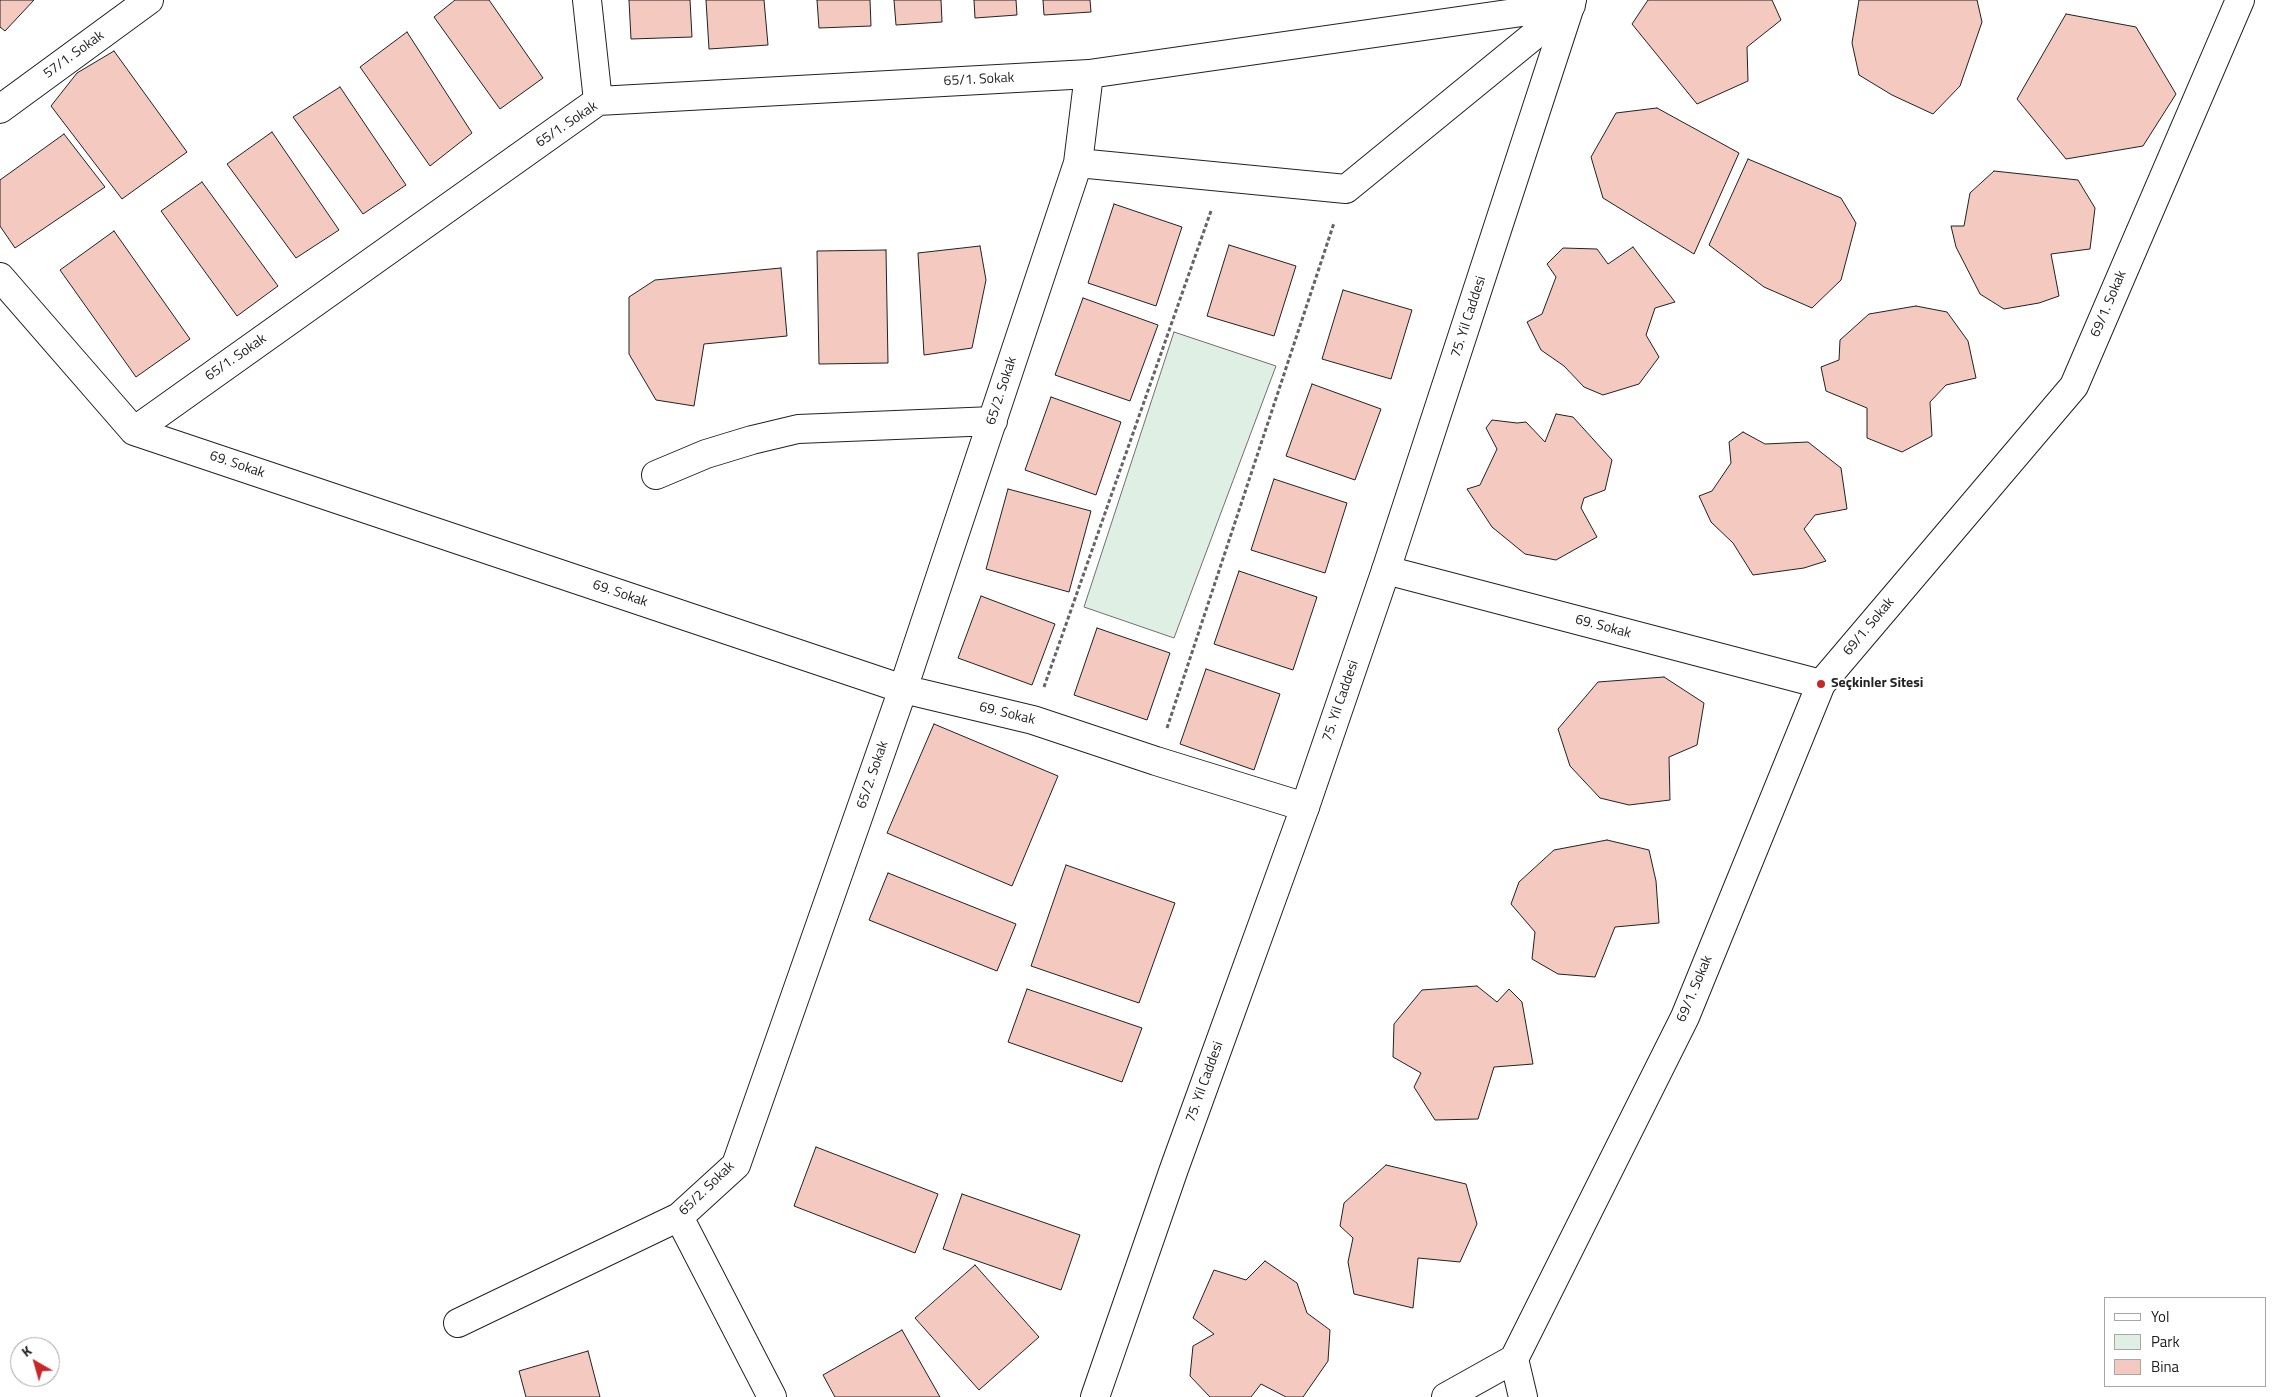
<!DOCTYPE html>
<html>
<head>
<meta charset="utf-8">
<style>
	body { margin:0 }
	#map { position:relative; width:2276px; height:1397px; overflow:hidden; background:#fff; font-family:"Titillium Web",sans-serif }
	canvas { display:block }
	.legend { position:absolute; left:2104px; top:1297px; width:162px; height:90px; box-sizing:border-box; background:#fff; border:1px solid #a7a7a7; margin:0; padding:6px 9px; list-style:none; font-size:15px; color:#222 }
	.legend li { display:flex; align-items:center; gap:10px; height:25px }
	.legend b { width:25px; border:1px solid #a7a7a7 }
	.north { position:absolute; left:10px; top:1337px; width:50px; height:50px; box-sizing:border-box; background:#fff; border:1px solid #a7a7a7; border-radius:50%; rotate:322deg; font-size:14px; font-weight:700; line-height:20px; text-align:center; color:#222 }
	.north::after { content:''; display:block; margin:auto; width:18px; height:22px; background:#c62828; clip-path:polygon(50% 0,100% 100%,50% 72%,0 100%) }
</style>
</head>
<body>
<div id="map">
<canvas width="2276" height="1397"></canvas>
<ul class="legend">
<li><b style="height:6px;background:#fff"></b>Yol</li>
<li><b style="height:14px;background:#e0efe3"></b>Park</li>
<li><b style="height:14px;background:#f3c9c0"></b>Bina</li>
</ul>
<div class="north">K</div>
</div>
<script>
const g = document.querySelector('canvas').getContext('2d');
g.lineJoin = 'round';
function fill(path, color) {
  g.fillStyle = color;
  g.fill(path, 'evenodd');
}
function toPath(rows) {
  const path = new Path2D();
  for (const r of rows) {
    path.moveTo(r[0], r[1]);
    for (let i = 2; i < r.length; i += 2) path.lineTo(r[i], r[i + 1]);
  }
  return path;
}
function stroke(path, color, width, dash) {
  g.strokeStyle = color;
  g.lineWidth = width;
  g.lineCap = dash ? 'butt' : 'round';
  g.setLineDash(dash || []);
  g.stroke(path);
}
function drawText(font, color, halo, rows, align = 'center') {
  g.font = font + ' "Titillium Web",sans-serif';
  g.lineWidth = 4;
  g.setLineDash([]);
  g.textBaseline = 'middle';
  g.strokeStyle = halo;
  g.fillStyle = color;
  for (const [text, x, y, turn = 0] of rows) {
    g.save();
    g.translate(x, y);
    g.rotate((+turn || 0) * Math.PI / 180);
    g.textAlign = isNaN(turn) ? turn : align;
    if (halo) g.strokeText(text, 0, 0);
    g.fillText(text, 0, 0);
    g.restore();
  }
}
const green = toPath([
	[1174,332,1276,366,1174,638,1084,607,1174,332]
]);
fill(green, '#e0efe3');
stroke(green, '#6f6f6f', 1);
const building = toPath([
	[0,0,34,0,5,31,0,27,0,0],
	[455,0,489,0,543,78,500,109,434,17,455,0],
	[629,0,690,0,692,37,631,39,629,0],
	[706,0,764,0,768,45,709,49,706,0],
	[817,0,870,0,871,26,819,28,817,0],
	[894,0,941,0,942,22,896,25,894,0],
	[974,0,1016,0,1017,15,975,18,974,0],
	[1043,0,1090,0,1091,12,1044,15,1043,0],
	[1648,0,1772,0,1781,20,1747,47,1748,81,1697,104,1632,24,1648,0],
	[1859,0,1977,0,1982,22,1960,86,1933,114,1892,95,1859,75,1852,43,1859,0],
	[2066,14,2136,27,2176,94,2143,146,2066,159,2017,99,2066,14],
	[407,32,472,133,430,166,360,67,407,32],
	[114,51,187,152,122,199,51,106,77,73,114,51],
	[340,87,406,185,363,214,293,117,340,87],
	[1657,108,1739,153,1694,254,1603,198,1591,157,1616,113,1657,108],
	[272,132,339,230,296,258,227,164,272,132],
	[64,134,105,187,15,248,0,226,0,180,64,134],
	[1748,159,1841,198,1856,223,1841,280,1812,308,1764,287,1709,245,1748,159],
	[1994,171,2078,180,2095,208,2090,249,2051,254,2059,296,2039,303,2004,309,1980,294,1956,247,1951,226,1964,226,1970,193,1994,171],
	[202,182,278,286,237,316,161,211,202,182],
	[1114,204,1182,227,1156,306,1088,283,1114,204],
	[114,231,190,339,136,377,60,270,114,231],
	[1229,245,1296,266,1274,336,1207,316,1229,245],
	[980,246,986,280,972,348,924,355,918,253,980,246],
	[1633,247,1675,302,1655,308,1646,335,1659,357,1639,384,1603,395,1584,387,1564,366,1541,350,1527,322,1542,314,1556,277,1547,264,1563,248,1597,249,1608,264,1633,247],
	[886,250,888,363,819,364,817,251,886,250],
	[781,268,787,336,704,344,694,406,656,400,629,354,629,297,655,280,781,268],
	[1343,290,1412,310,1391,379,1322,359,1343,290],
	[1083,298,1158,325,1130,401,1055,375,1083,298],
	[1916,306,1947,312,1968,341,1976,378,1946,385,1930,402,1932,436,1902,452,1867,438,1867,408,1826,391,1821,367,1839,360,1840,340,1869,314,1916,306],
	[1312,384,1381,409,1355,480,1286,456,1312,384],
	[1051,397,1121,422,1096,495,1025,470,1051,397],
	[1556,414,1573,417,1612,460,1605,490,1584,498,1581,508,1597,537,1556,560,1525,554,1492,527,1467,489,1480,485,1497,449,1486,428,1492,420,1517,423,1526,422,1545,442,1556,414],
	[1743,432,1765,444,1808,442,1841,468,1847,509,1815,515,1804,529,1826,561,1804,568,1753,575,1733,543,1711,522,1699,496,1712,491,1731,463,1729,442,1743,432],
	[1274,479,1347,503,1325,573,1251,550,1274,479],
	[1008,489,1091,511,1069,592,986,569,1008,489],
	[1239,571,1317,597,1293,670,1214,644,1239,571],
	[981,596,1055,624,1032,685,958,658,981,596],
	[1097,628,1170,653,1147,720,1074,695,1097,628],
	[1206,669,1280,694,1254,770,1180,744,1206,669],
	[1664,677,1704,703,1697,745,1669,757,1670,800,1629,805,1600,798,1570,766,1558,729,1598,682,1664,677],
	[934,724,1058,776,1012,886,887,833,934,724],
	[1607,840,1649,850,1656,881,1659,923,1615,927,1595,977,1558,974,1532,959,1535,932,1511,904,1519,882,1554,850,1607,840],
	[1066,865,1175,903,1139,1003,1031,966,1066,865],
	[888,873,1016,924,997,971,869,920,888,873],
	[1477,986,1497,1002,1509,989,1522,1002,1533,1064,1494,1067,1478,1119,1435,1120,1414,1087,1421,1073,1393,1057,1394,1024,1422,990,1477,986],
	[1027,989,1142,1028,1122,1082,1008,1042,1027,989],
	[816,1147,938,1194,915,1253,794,1206,816,1147],
	[1386,1165,1466,1184,1477,1224,1460,1262,1418,1258,1413,1308,1354,1294,1348,1262,1353,1238,1340,1226,1344,1203,1386,1165],
	[962,1194,1080,1235,1061,1290,943,1249,962,1194],
	[1265,1261,1297,1283,1307,1313,1330,1330,1328,1361,1303,1397,1286,1397,1261,1384,1251,1397,1210,1397,1190,1376,1193,1346,1214,1334,1193,1318,1214,1270,1246,1280,1265,1261],
	[975,1265,1039,1337,979,1390,915,1318,975,1265],
	[902,1330,940,1397,835,1397,823,1375,902,1330],
	[588,1351,600,1397,526,1397,519,1371,588,1351]
]);
fill(building, '#f3c9c0');
stroke(building, '#222', 1);
const street = toPath([
	[587,0,598,101],
	[0,109,149,0],
	[1078,163,1346,189,1570,6],
	[0,277,134,431,903,689,1033,720,1156,761,1305,807],
	[134,431,598,101,1089,74,1571,5],
	[656,475,706,454,752,440,798,429,993,421],
	[1386,570,1821,684],
	[679,1217,772,1397],
	[458,1323,679,1217,736,1165,903,689,1078,163,1089,74],
	[1446,1397,1514,1359],
	[1523,1397,1514,1359,1685,1017,1821,684,2074,386,2240,0]
]);
const secondary = toPath([
	[1095,1397,1174,1169,1305,807,1386,570,1572,0]
]);
stroke(street, '#222', 30);
stroke(secondary, '#222', 30);
stroke(toPath([
	[1044,687,1211,211],
	[1167,728,1334,223]
]), '#646464', 3, [4, 2.5]);
stroke(street, '#fff', 28);
stroke(secondary, '#fff', 28);
for (const [x, y, r, color] of [
	[1821,684,5,"#c62828"]
]) {
  const dot = new Path2D();
  dot.arc(x, y, r, 0, 2 * Math.PI);
  g.fillStyle = color;
  g.fill(dot);
  stroke(dot, '#fff', 2);
}
drawText('14px', '#222', '#fff', [
	["57/1. Sokak",74,55,-36],
	["65/1. Sokak",979,80,-3],
	["65/1. Sokak",567,125,-34],
	["69/1. Sokak",2109,304,-67],
	["75. Yil Caddesi",1469,317,-72],
	["65/1. Sokak",236,358,-35],
	["65/2. Sokak",1002,391,-72],
	["69. Sokak",237,465,19],
	["69. Sokak",620,594,19],
	["69. Sokak",1603,627,15],
	["69/1. Sokak",1869,627,-50],
	["75. Yil Caddesi",1341,701,-71],
	["69. Sokak",1007,714,14],
	["65/2. Sokak",873,775,-71],
	["69/1. Sokak",1695,989,-67],
	["75. Yil Caddesi",1205,1082,-70],
	["65/2. Sokak",707,1189,-44]
]);
drawText('bold 14px', '#222', '#fff', [
	["Seçkinler Sitesi",1831,684]
], 'left');
</script>
</body>
</html>
